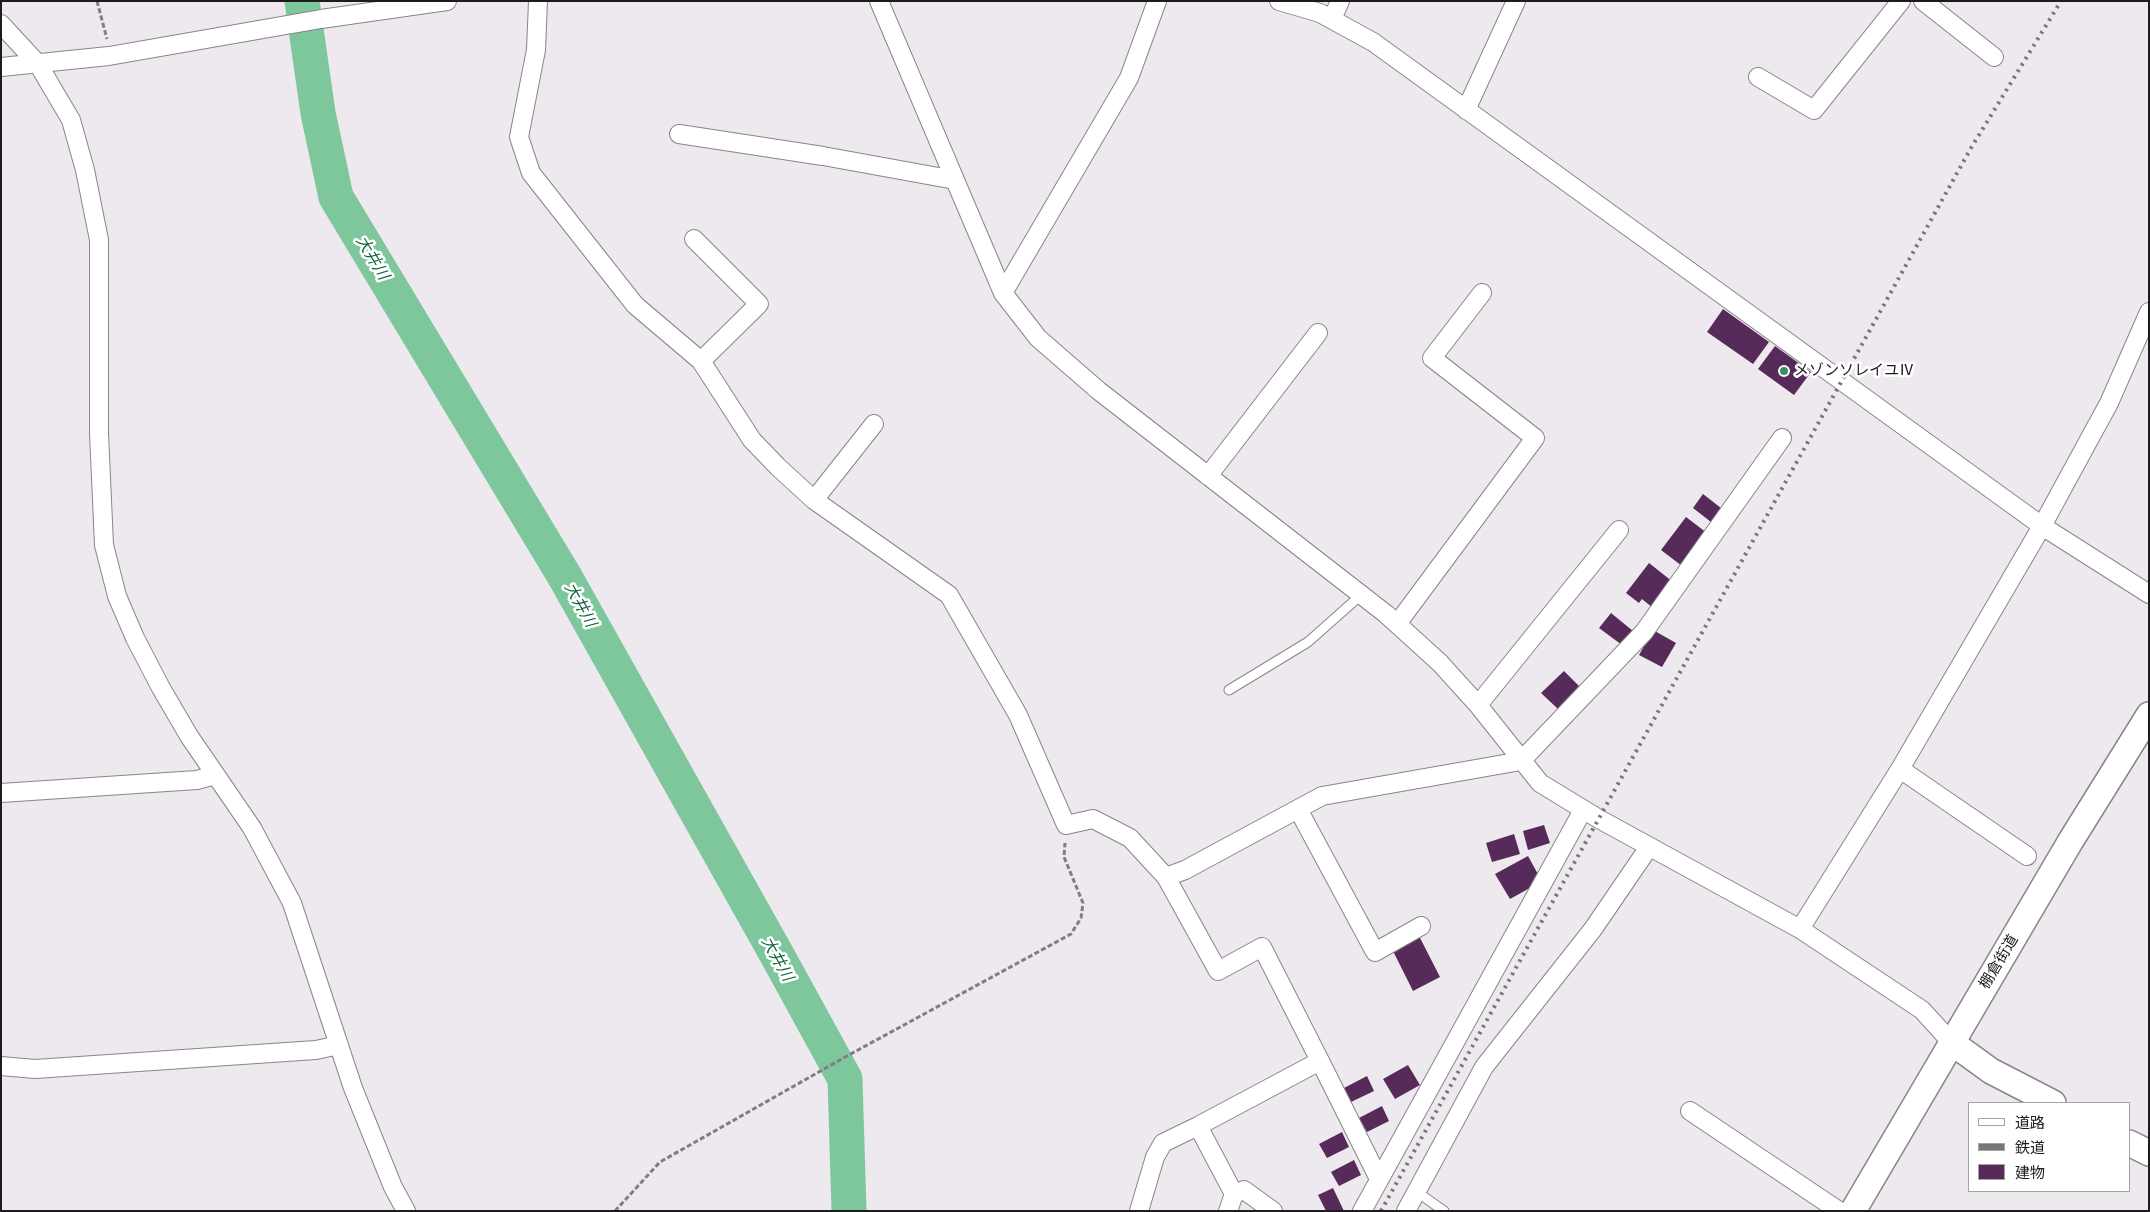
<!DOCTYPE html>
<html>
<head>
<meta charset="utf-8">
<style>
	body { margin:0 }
	#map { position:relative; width:2150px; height:1212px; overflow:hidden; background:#eee9ee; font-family:"IBM Plex Sans","Noto Sans JP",sans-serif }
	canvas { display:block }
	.frame { position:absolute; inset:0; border:2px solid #1d1b1d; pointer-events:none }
	.legend { position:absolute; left:1968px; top:1102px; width:162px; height:90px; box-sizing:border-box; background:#fff; border:1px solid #a5a4a5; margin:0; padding:6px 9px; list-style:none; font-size:15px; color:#1d1b1d }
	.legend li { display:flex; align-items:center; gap:10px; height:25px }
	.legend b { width:25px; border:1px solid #a5a4a5 }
</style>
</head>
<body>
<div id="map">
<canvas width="2150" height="1212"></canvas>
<div class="frame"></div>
<ul class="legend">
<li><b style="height:6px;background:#fff"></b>道路</li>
<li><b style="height:6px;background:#797579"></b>鉄道</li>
<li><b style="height:14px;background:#562b5a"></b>建物</li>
</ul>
</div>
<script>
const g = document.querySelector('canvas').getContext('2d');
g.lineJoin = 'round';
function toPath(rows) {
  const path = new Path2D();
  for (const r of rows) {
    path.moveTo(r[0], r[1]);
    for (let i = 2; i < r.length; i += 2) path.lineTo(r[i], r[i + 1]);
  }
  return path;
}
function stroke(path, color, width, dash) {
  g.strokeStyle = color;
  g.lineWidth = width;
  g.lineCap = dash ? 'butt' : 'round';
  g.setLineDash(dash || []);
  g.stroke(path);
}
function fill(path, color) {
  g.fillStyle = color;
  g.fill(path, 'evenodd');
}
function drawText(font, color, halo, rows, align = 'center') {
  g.font = font + ' "IBM Plex Sans","Noto Sans JP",sans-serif';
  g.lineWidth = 5;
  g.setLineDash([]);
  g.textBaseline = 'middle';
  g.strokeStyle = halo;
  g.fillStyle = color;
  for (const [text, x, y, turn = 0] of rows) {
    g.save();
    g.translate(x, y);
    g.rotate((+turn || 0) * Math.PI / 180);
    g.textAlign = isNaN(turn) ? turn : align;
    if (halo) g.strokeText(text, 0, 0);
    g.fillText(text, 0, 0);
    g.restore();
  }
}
stroke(toPath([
	[302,1,318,113,336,197,565,577,777,955,845,1079,849,1211]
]), '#7ec69c', 35);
fill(toPath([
	[1723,309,1769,342,1753,364,1707,332],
	[1775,346,1811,372,1794,395,1758,369],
	[1703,494,1721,508,1711,522,1693,508],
	[1686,517,1707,533,1682,566,1661,550],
	[1649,563,1673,582,1653,608,1642,599,1639,603,1626,593],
	[1611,613,1633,631,1622,645,1599,628],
	[1653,630,1676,643,1662,667,1639,655],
	[1564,671,1580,687,1558,709,1541,693],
	[1544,825,1550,843,1528,850,1523,831],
	[1514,834,1520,854,1492,862,1486,843],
	[1528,856,1539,876,1534,879,1537,884,1510,899,1495,874],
	[1418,934,1440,977,1413,991,1391,947],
	[1408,1065,1420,1085,1395,1099,1383,1079],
	[1367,1076,1374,1091,1351,1102,1344,1088],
	[1382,1106,1389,1121,1367,1132,1359,1118],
	[1342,1132,1349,1147,1327,1158,1319,1144],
	[1354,1160,1361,1175,1339,1186,1331,1172],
	[1333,1188,1344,1211,1326,1211,1318,1195]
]), '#562b5a');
const lane = toPath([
	[1229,690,1308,642,1361,595],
	[1417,1192,1444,1211]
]);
const street = toPath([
	[538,1,536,50,519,137,531,173,635,305,701,361,752,440,778,467,814,500,949,595,1018,715,1066,825,1093,819,1130,838,1166,877,1185,870,1322,796,1521,761,1644,632,1782,438],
	[879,1,1003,293,1038,338,1099,391,1386,614,1440,663,1478,705,1540,783,1599,819,1800,929,1922,1010,1951,1042],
	[1279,1,1320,13,1373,42,2042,526,2149,594],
	[1923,1,1994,57],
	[1332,19,1340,1],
	[1,24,38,64,71,120,85,170,99,240,99,433,104,545,117,596,135,638,161,688,189,736,252,828,292,903,353,1088,393,1187,406,1211],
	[1,67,109,56,321,19,447,1],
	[1758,77,1814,110,1901,1],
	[1466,110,1516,1],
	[679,134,823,156,955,180],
	[694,239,759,304,701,361],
	[1003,293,1129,78,1157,1],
	[1208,476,1318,333],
	[814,500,874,424],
	[1397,624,1535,438,1432,358,1482,293],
	[1478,705,1619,530],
	[1900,769,2027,856],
	[1,793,197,780,215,775],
	[1298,809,1375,952,1421,926],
	[1166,877,1218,971,1262,947,1320,1061],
	[1800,929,1900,769,2042,526,2109,403,2149,312],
	[1,1066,35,1069,316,1050,339,1045],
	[1690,1111,1839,1211],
	[1139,1211,1155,1157,1163,1143,1198,1126],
	[1228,1211,1234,1194],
	[1273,1211,1244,1190,1234,1194,1198,1126,1320,1061,1379,1179],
	[1362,1211,1583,810],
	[1406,1211,1484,1067,1593,929,1649,847]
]);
const secondary = toPath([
	[1951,1042,1991,1071,2053,1103],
	[2129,1143,2149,1153],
	[1853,1211,2070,842,2149,715]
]);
stroke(lane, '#898589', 11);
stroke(street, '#898589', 20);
stroke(secondary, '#898589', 28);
stroke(toPath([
	[97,1,107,39],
	[615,1211,660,1162,847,1056,1071,934,1081,918,1083,903,1064,857,1065,843]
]), '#817e81', 3, [5, 2.5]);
stroke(lane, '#fff', 9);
stroke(street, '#fff', 18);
stroke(secondary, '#fff', 25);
stroke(toPath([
	[1381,1211,1971,148,2061,1]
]), '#797579', 4, [2.5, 5]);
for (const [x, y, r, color] of [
	[1784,371,5,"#398f63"]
]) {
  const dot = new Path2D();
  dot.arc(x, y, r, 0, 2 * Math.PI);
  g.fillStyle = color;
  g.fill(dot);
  stroke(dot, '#fff', 2);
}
drawText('15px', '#1d1b1d', '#fff', [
	["メゾンソレイユⅣ",1794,371]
], 'left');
drawText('15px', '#1d1b1d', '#fff', [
	["棚倉街道",1999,962,-59]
]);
drawText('italic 16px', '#106640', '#fff', [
	["大井川",372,258,59],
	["大井川",580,605,61],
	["大井川",777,959,61]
]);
</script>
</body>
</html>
